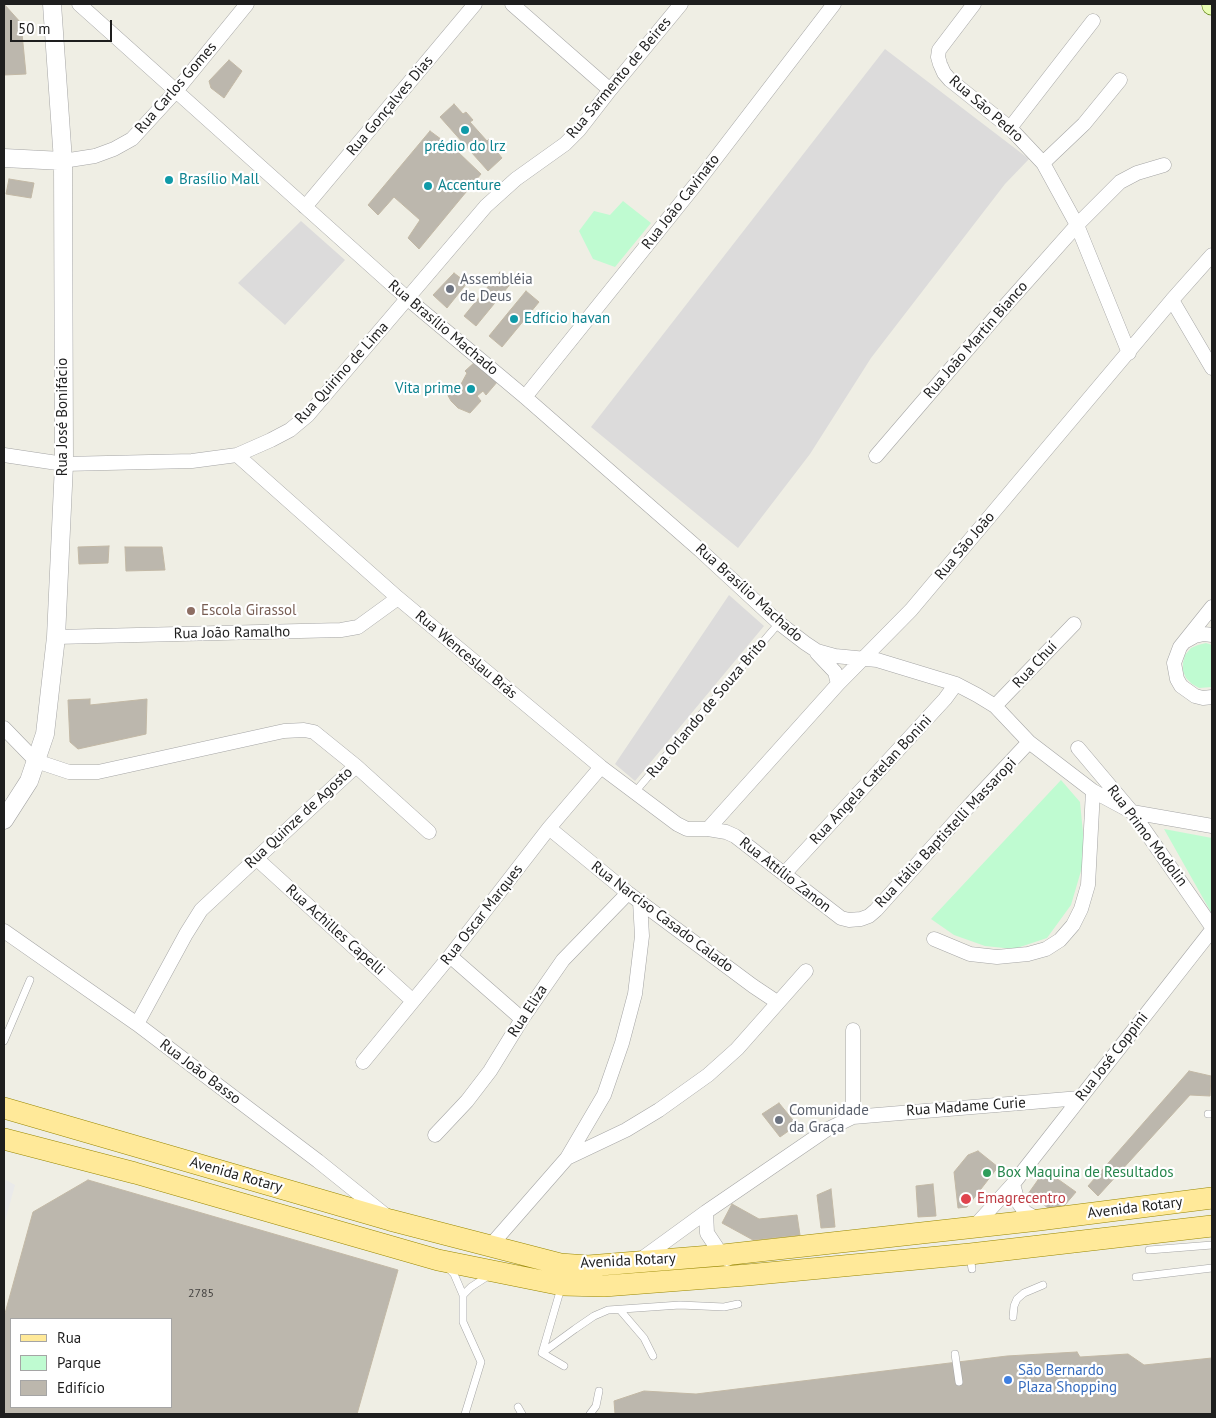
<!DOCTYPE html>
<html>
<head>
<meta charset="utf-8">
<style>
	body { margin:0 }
	#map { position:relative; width:1216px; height:1418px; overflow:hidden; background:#efeee4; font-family:"PT Sans",sans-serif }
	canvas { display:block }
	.frame { position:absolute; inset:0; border:5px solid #1e1e1e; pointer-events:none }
	.legend { position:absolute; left:10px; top:1318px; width:162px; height:90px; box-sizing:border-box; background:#fff; border:1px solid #a5a5a5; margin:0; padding:6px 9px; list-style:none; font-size:15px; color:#1e1e1e }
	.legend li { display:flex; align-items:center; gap:10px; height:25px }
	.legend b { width:25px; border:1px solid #a5a5a5 }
	.scale { position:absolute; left:10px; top:20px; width:102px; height:22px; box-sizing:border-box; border:2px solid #1e1e1e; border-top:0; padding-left:6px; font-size:15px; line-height:18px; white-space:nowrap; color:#1e1e1e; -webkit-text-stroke:4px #fff; paint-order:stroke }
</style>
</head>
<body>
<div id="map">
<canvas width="1216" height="1418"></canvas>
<div class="frame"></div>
<ul class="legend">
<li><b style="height:6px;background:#ffe999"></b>Rua</li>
<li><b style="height:14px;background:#bffbd1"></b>Parque</li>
<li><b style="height:14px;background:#bcb7ad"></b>Edifício</li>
</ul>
<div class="scale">50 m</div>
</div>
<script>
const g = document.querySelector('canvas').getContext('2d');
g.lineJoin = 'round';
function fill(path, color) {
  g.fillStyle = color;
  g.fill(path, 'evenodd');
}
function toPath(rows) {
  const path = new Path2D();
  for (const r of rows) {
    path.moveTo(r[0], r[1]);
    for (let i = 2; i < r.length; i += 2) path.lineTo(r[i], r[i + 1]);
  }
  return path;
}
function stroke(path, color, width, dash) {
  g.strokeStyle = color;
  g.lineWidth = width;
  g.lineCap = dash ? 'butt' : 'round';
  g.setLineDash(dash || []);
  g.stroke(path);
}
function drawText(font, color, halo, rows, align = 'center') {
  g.font = font + ' "PT Sans",sans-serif';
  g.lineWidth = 4.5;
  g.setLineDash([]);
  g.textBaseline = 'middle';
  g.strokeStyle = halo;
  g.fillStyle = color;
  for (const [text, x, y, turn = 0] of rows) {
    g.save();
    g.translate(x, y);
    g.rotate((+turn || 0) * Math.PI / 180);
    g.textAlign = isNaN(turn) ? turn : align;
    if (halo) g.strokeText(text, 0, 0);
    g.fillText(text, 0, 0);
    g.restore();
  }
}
fill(toPath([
	[885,49,1029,159,1005,184,871,358,810,454,738,548,591,427],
	[301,221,345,260,285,325,238,283],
	[729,595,764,626,635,781,615,764]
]), '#dcdbdb');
fill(toPath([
	[623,201,651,223,615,267,593,259,579,231,594,211,610,215],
	[1206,643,1212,645,1212,687,1199,688,1192,684,1186,678,1183,671,1183,663,1185,655,1191,648,1198,645],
	[1061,780,1080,802,1083,833,1083,864,1071,905,1047,938,1014,949,985,946,954,935,931,919],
	[1164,829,1212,838,1212,914]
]), '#bffbd1');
fill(toPath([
	[4,1179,15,1185,4,1225]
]), '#eaeaea');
const building = toPath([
	[4,4,21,23,26,74,4,75,4,4],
	[229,60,242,71,224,98,211,88,209,81,229,60],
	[454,104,463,114,466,112,473,120,470,122,487,141,489,139,496,146,494,148,502,158,488,171,440,117,454,104],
	[430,131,457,151,481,174,419,249,408,238,420,220,394,197,378,215,368,205,430,131],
	[9,179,34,183,31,198,6,194,9,179],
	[500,272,512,282,476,326,464,316,500,272],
	[454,273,467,283,447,308,433,295,454,273],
	[526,291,539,302,502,347,489,336,526,291],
	[476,361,498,381,486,395,483,391,477,396,481,401,470,413,458,408,451,401,446,392,456,383,460,386,467,373,465,371,476,361],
	[109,546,108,563,79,564,78,547,109,546],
	[125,547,162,547,165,570,126,571,125,547],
	[90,699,90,705,147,699,146,734,78,749,70,742,68,700,90,699],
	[1189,1071,1211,1076,1210,1096,1190,1095,1098,1196,1088,1186,1189,1071],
	[779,1103,797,1125,780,1137,762,1114,779,1103],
	[978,1151,998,1167,967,1207,958,1208,954,1172,968,1155,978,1151],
	[1045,1170,1076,1192,1059,1212,1052,1212,1039,1200,1028,1194,1045,1170],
	[88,1180,398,1270,357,1414,4,1414,4,1317,33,1212,88,1180],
	[11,1319,171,1319,171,1407,11,1407,11,1319],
	[933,1184,936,1216,918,1217,916,1186,933,1184],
	[831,1189,835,1227,821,1228,817,1195,831,1189],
	[732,1204,759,1219,797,1215,800,1235,753,1240,722,1223,732,1204],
	[1077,1352,1080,1357,1128,1354,1144,1365,1212,1358,1212,1414,615,1414,614,1401,644,1391,696,1394,1007,1356,1077,1352]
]);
fill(building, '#bcb7ad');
stroke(building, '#c2b8a5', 1);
const service = toPath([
	[635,792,779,623],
	[4,1041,30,980],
	[1208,1114,1212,1114],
	[1149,1250,1212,1245],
	[970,1257,972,1269],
	[448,1268,454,1274,463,1295,463,1322,481,1362,465,1414],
	[1136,1277,1212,1268],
	[463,1295,471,1287,488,1276],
	[620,1310,644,1338,653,1356],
	[1013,1317,1014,1306,1017,1299,1024,1293,1043,1285],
	[542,1353,575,1329,594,1316,608,1310,680,1305,724,1307,738,1304],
	[542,1353,561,1288],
	[542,1353,564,1366],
	[955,1354,959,1382],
	[518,1407,522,1414],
	[590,1414,596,1406,599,1391]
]);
const minor = toPath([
	[79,4,408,299,525,397,700,550,779,623,805,643,817,651,835,656,877,660,956,684,977,695,995,706,1029,742,1093,791,1132,812,1212,826],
	[512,4,610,90],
	[974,4,939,50,938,57,940,64,944,73,950,80,1010,128,1043,163,1077,225,1129,353],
	[1010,128,1093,21],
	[63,161,95,156,114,149,132,139,176,91,247,4],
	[1043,163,1084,124,1120,80],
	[305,207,475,4],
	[1172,300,1212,368],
	[525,397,696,184,834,4],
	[4,455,64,464,192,461,237,455,271,440,290,430,308,415,486,206,516,179,565,144,579,130,610,90,681,4],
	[237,455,398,598,601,767,677,824,687,829,708,829,726,832,735,836,841,918,849,920,861,919,869,916,876,910,969,806,1029,742],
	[876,456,997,315,1077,225,1120,182,1137,173,1164,165],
	[1212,607,1180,647,1174,663,1177,679,1181,686,1195,696,1203,698,1212,697],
	[56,637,341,630,358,627,398,598],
	[1186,641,1195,636,1204,634,1212,635],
	[817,653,835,672,838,684],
	[995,706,1074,624],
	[4,728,36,761,69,772,98,772,284,731,304,730,314,732,356,766,429,832],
	[1078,748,1132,812,1212,927],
	[549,828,628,893,753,986,777,1002],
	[708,829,838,684,911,610,1172,300,1212,255],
	[257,859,413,1001],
	[784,874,945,699,956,684],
	[4,931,137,1024,318,1161,384,1214],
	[934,939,970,954,997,957,1028,954,1046,949,1060,940,1073,925,1081,909,1088,885,1093,791],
	[450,956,522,1019],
	[137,1024,186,934,201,910,356,766],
	[853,1030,853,1117],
	[363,1062,450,956,549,828,601,767],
	[435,1135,467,1101,490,1071,522,1019,563,960,628,893],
	[567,1158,626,1130,659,1110,708,1075,737,1049,806,971],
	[1013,1184,1018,1202,1025,1212,1039,1220],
	[706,1212,707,1233,717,1248,727,1259],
	[974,1227,1013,1184,1212,930],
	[491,1245,567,1158,604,1095,622,1043,635,994,642,936,640,901],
	[640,1260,706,1212,826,1130,853,1117,1080,1098]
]);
const tertiary = toPath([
	[4,158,63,161],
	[4,820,29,781,45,734,56,637,64,464,63,161,52,4]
]);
const secondary = toPath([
	[1212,4,1212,5]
]);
const primary = toPath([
	[4,1108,390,1220,560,1264,588,1266,723,1255,1039,1220,1212,1198],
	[4,1139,135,1173,438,1260,562,1285,604,1286,747,1275,970,1254,1212,1226]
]);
stroke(service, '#a5a5a5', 8);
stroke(minor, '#a5a5a5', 15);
stroke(tertiary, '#a5a5a5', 19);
stroke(secondary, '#527901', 21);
stroke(primary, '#988700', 22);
stroke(service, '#fff', 7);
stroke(minor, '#fff', 14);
stroke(tertiary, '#fff', 18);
stroke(secondary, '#e9fcb5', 20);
stroke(primary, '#ffe999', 21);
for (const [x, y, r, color] of [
	[465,130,5,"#0f9aa8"],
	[169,180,5,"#0f9aa8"],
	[428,186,5,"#0f9aa8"],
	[450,289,5,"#6b7280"],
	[514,319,5,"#0f9aa8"],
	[471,389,5,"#0f9aa8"],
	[191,611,5,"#8d6e63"],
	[779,1120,5,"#6b7280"],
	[987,1173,5,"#2e9e5b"],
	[966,1199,6,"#e0444e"],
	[1008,1380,5,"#3f7fe0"]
]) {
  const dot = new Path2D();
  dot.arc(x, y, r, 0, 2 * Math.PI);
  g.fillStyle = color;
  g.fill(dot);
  stroke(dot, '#fff', 2);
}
drawText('12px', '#464442', null, [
	["2785",201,1294]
]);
drawText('15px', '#1e1e1e', '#fff', [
	["Rua Sarmento de Beires",619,78,-50],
	["Rua Carlos Gomes",176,88,-49],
	["Rua Gonçalves Dias",390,106,-50],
	["Rua São Pedro",986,109,41],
	["Rua João Cavinato",681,202,-52],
	["Rua Brasílio Machado",443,328,40],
	["Rua João Martin Bianco",976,340,-49],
	["Rua Quirino de Lima",342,373,-48],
	["Rua José Bonifácio",63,417,-90],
	["Rua São João",965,546,-50],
	["Rua Brasílio Machado",749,593,42],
	["Rua João Ramalho",232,633,-1],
	["Rua Wenceslau Brás",466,655,40],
	["Rua Chuí",1035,665,-47],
	["Rua Orlando de Souza Brito",707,708,-50],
	["Rua Angela Catelan Bonini",871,780,-47],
	["Rua Quinze de Agosto",299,818,-43],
	["Rua Itália Baptistelli Massaropi",946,833,-47],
	["Rua Primo Modolin",1147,836,53],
	["Rua Attílio Zanon",785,875,38],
	["Rua Oscar Marques",482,915,-52],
	["Rua Narciso Casado Calado",662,917,37],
	["Rua Achilles Capelli",335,930,42],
	["Rua Eliza",528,1011,-57],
	["Rua José Coppini",1112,1057,-52],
	["Rua João Basso",200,1072,37],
	["Rua Madame Curie",966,1107,-4],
	["Avenida Rotary",236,1175,16],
	["Avenida Rotary",1135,1208,-7],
	["Avenida Rotary",628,1261,-3]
]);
drawText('15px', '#0d838f', '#fff', [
	["prédio do lrz",465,147,"center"],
	["Brasílio Mall",179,180],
	["Accenture",438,186],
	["Edfício havan",524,319],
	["Vita prime",461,389,"right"]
], 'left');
drawText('15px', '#5b616d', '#fff', [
	["Assembléia",460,280],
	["de Deus",460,297],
	["Comunidade",789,1111],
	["da Graça",789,1128]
], 'left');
drawText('15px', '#785e54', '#fff', [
	["Escola Girassol",201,611]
], 'left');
drawText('15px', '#27864d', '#fff', [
	["Box Maquina de Resultados",997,1173]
], 'left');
drawText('15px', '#be3a42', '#fff', [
	["Emagrecentro",977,1199]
], 'left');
drawText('15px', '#366cbe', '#fff', [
	["São Bernardo",1018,1371],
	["Plaza Shopping",1018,1388]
], 'left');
</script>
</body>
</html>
